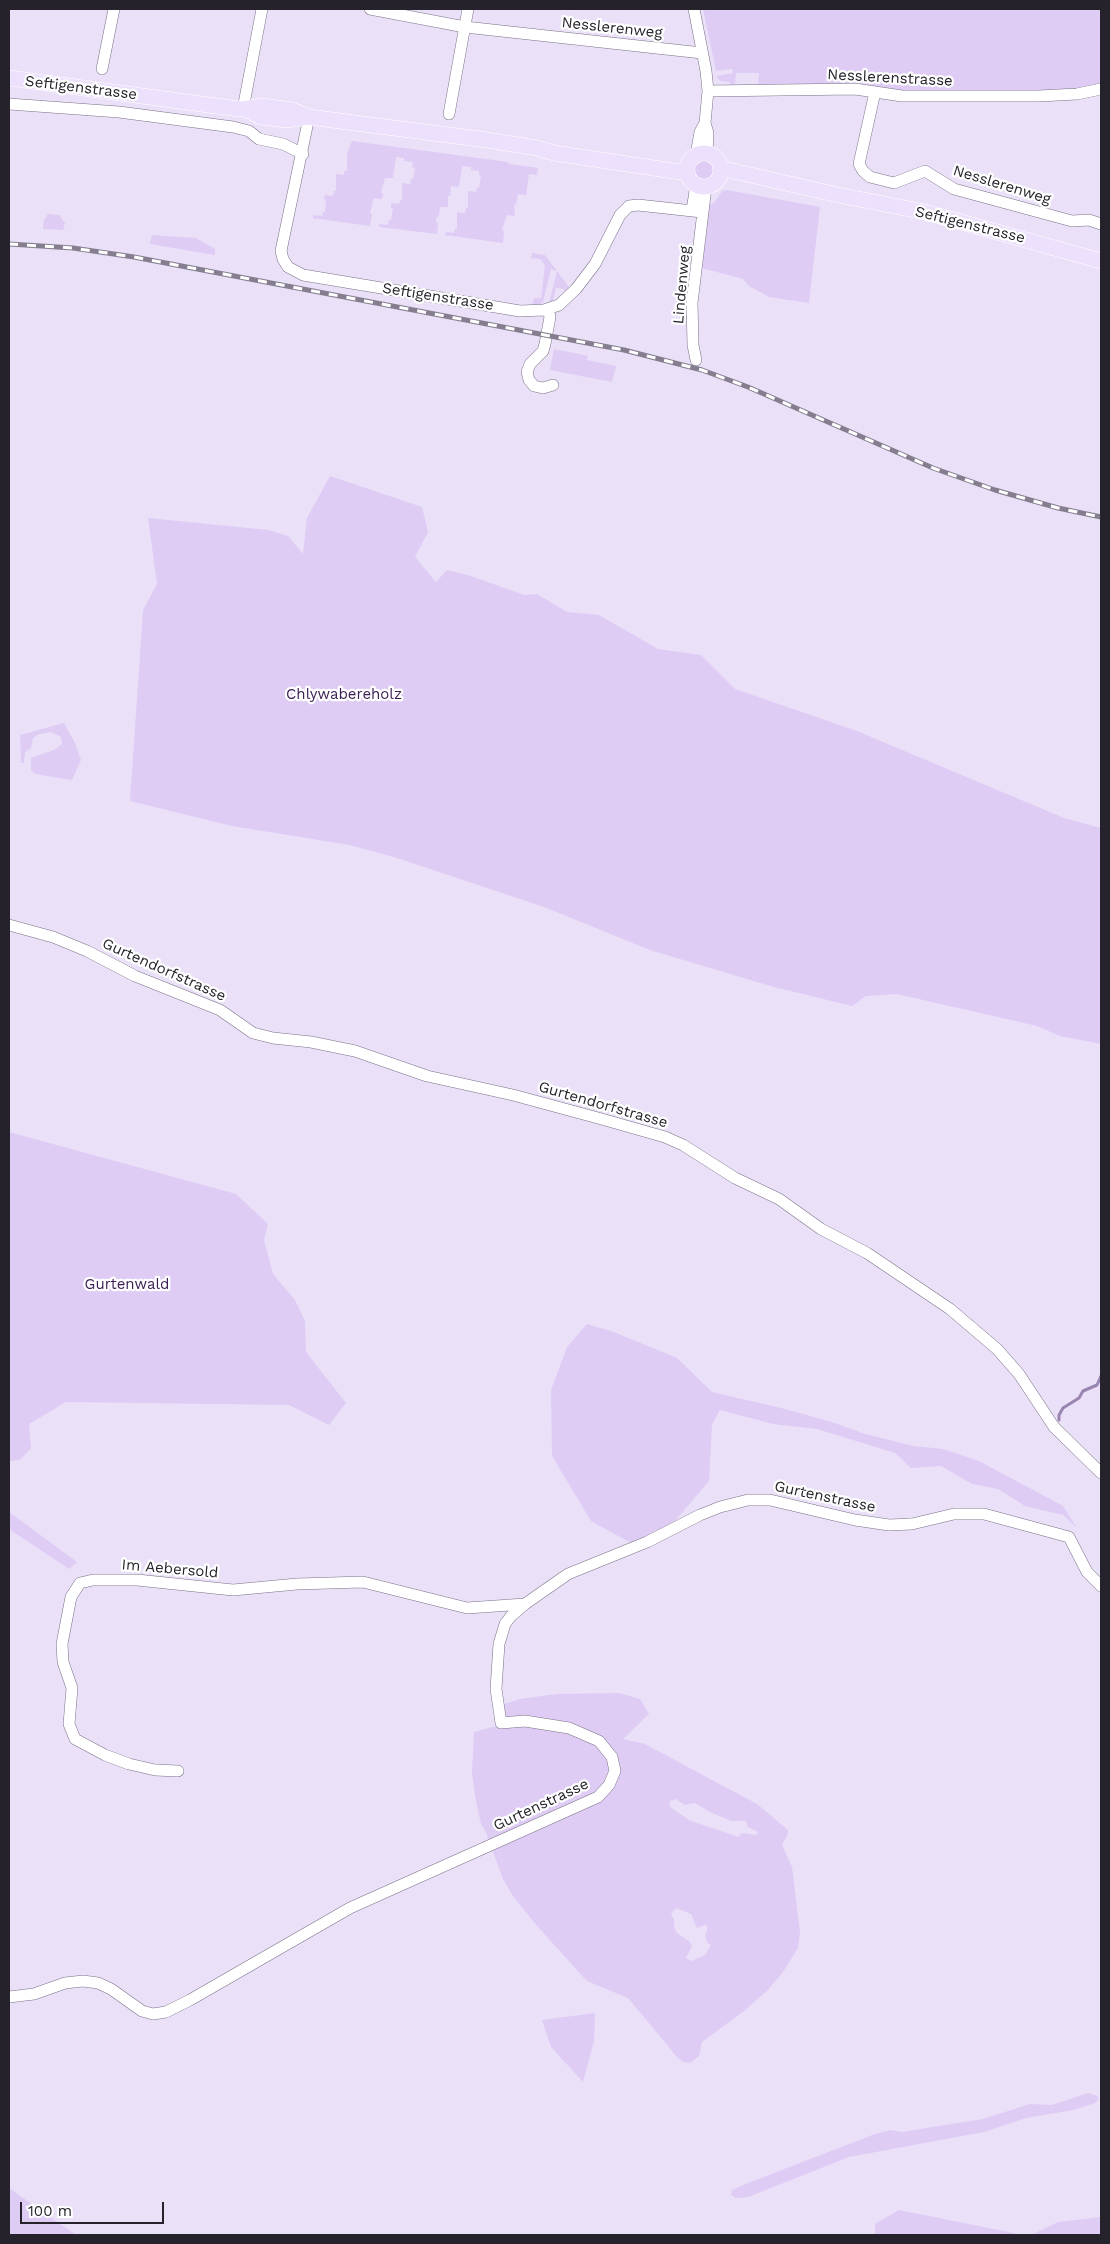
<!DOCTYPE html>
<html>
<head>
<meta charset="utf-8">
<style>
	body { margin:0 }
	#map { position:relative; width:1110px; height:2244px; overflow:hidden; background:#eae0f8; font-family:"Work Sans",sans-serif }
	canvas { display:block }
	.frame { position:absolute; inset:0; border:10px solid #26222b; pointer-events:none }
	.scale { position:absolute; left:20px; top:2202px; width:144px; height:22px; box-sizing:border-box; border:2px solid #26222b; border-top:0; padding-left:6px; font-size:15px; line-height:18px; white-space:nowrap; color:#26222b; -webkit-text-stroke:4px #fff; paint-order:stroke }
</style>
</head>
<body>
<div id="map">
<canvas width="1110" height="2244"></canvas>
<div class="frame"></div>
<div class="scale">100 m</div>
</div>
<script>
const g = document.querySelector('canvas').getContext('2d');
g.lineJoin = 'round';
function fill(path, color) {
  g.fillStyle = color;
  g.fill(path, 'evenodd');
}
function toPath(rows) {
  const path = new Path2D();
  for (const r of rows) {
    if (r.length === 3) {
      path.moveTo(r[0] + r[2], r[1]);
      path.arc(r[0], r[1], r[2], 0, 2 * Math.PI);
      continue;
    }
    path.moveTo(r[0], r[1]);
    for (let i = 2; i < r.length; i += 2) path.lineTo(r[i], r[i + 1]);
  }
  return path;
}
function stroke(path, color, width, dash) {
  g.strokeStyle = color;
  g.lineWidth = width;
  g.lineCap = dash ? 'butt' : 'round';
  g.setLineDash(dash || []);
  g.stroke(path);
}
function drawText(font, color, halo, rows, align = 'center') {
  g.font = font + ' "Work Sans",sans-serif';
  g.lineWidth = 4.5;
  g.setLineDash([]);
  g.textBaseline = 'middle';
  g.strokeStyle = halo;
  g.fillStyle = color;
  for (const [text, x, y, turn = 0] of rows) {
    g.save();
    g.translate(x, y);
    g.rotate((+turn || 0) * Math.PI / 180);
    g.textAlign = isNaN(turn) ? turn : align;
    if (halo) g.strokeText(text, 0, 0);
    g.fillText(text, 0, 0);
    g.restore();
  }
}
fill(toPath([
	[703,9,1101,9,1101,86,1084,90,900,92,852,84,758,85,759,73,736,73,735,84,730,87,730,82,721,81,717,78,717,76,733,73,732,69,716,71],
	[352,141,508,162,509,164,538,168,537,175,529,174,526,195,518,194,516,205,514,205,515,216,507,215,502,230,504,231,503,243,445,235,446,232,454,233,455,229,457,229,457,212,465,213,466,208,468,208,468,191,476,192,477,188,479,188,481,176,479,175,479,171,471,170,471,167,462,166,459,187,451,186,450,196,448,196,448,207,440,207,439,217,437,216,436,220,436,222,438,223,437,234,379,227,379,224,388,225,389,220,391,220,393,209,391,208,391,203,399,204,400,200,402,200,402,183,410,184,411,179,413,179,415,168,412,167,413,162,404,161,404,158,396,157,393,178,385,178,381,193,383,193,382,199,374,198,370,213,372,214,370,226,313,218,313,215,322,216,323,212,325,212,326,200,324,199,325,195,333,196,334,191,336,191,336,174,344,175,344,171,347,171,347,154],
	[703,170,12],
	[727,190,820,207,809,303,769,297,749,286,743,279,702,268,709,205,715,202,722,191],
	[48,214,59,215,65,223,63,230,43,229,44,220],
	[152,235,196,238,215,249,215,255,150,244],
	[532,253,545,255,569,287,564,294,564,289,556,288,553,301,549,303,557,271,551,269,543,302,539,305,532,306,534,298,541,298,545,265,540,259,531,258],
	[554,349,588,356,587,360,616,366,612,382,550,370],
	[330,476,422,507,428,532,415,557,436,582,447,570,471,576,524,595,537,594,567,612,599,615,658,649,701,655,735,689,857,731,1064,818,1101,828,1101,1044,1060,1036,1037,1026,897,994,866,996,852,1006,774,987,650,950,544,907,397,858,350,845,232,826,130,801,143,610,157,584,148,518,268,530,288,536,303,554,307,518],
	[64,723,75,743,81,760,72,780,35,774,31,770,31,758,54,750,62,744,61,737,51,732,39,734,33,738,31,748,25,752,24,763,21,763,20,735],
	[9,1132,236,1194,268,1224,264,1240,273,1274,295,1300,305,1321,306,1352,346,1403,329,1425,289,1405,66,1402,29,1424,31,1448,20,1460,9,1461],
	[587,1324,614,1332,677,1358,712,1392,785,1409,832,1422,862,1433,913,1446,943,1449,979,1461,1063,1506,1077,1528,1063,1515,1025,1506,998,1489,972,1484,941,1466,911,1468,895,1453,817,1429,773,1424,720,1410,712,1424,709,1481,675,1521,631,1543,591,1521,552,1456,551,1390,567,1347],
	[9,1512,77,1562,69,1569,9,1529],
	[619,1693,640,1699,649,1714,623,1739,645,1744,757,1804,788,1830,788,1834,782,1845,792,1867,800,1932,798,1948,783,1972,768,1990,744,2011,702,2042,699,2056,690,2063,683,2062,677,2057,628,1998,587,1981,537,1926,513,1896,503,1879,486,1832,481,1824,475,1796,472,1773,474,1732,501,1725,498,1706,520,1699,557,1694],
	[676,1799,685,1805,695,1803,708,1811,731,1821,746,1821,748,1827,758,1832,756,1835,742,1833,738,1837,689,1820,670,1807,670,1801],
	[676,1908,691,1914,697,1928,705,1925,708,1927,705,1936,707,1942,711,1945,705,1955,691,1961,686,1958,692,1946,689,1941,677,1933,674,1927,674,1920,671,1914],
	[595,2013,594,2041,583,2082,551,2047,542,2020],
	[1088,2093,1098,2096,1098,2100,1095,2103,1073,2110,1026,2118,984,2132,849,2157,748,2197,736,2198,731,2195,732,2190,743,2185,875,2134,890,2130,902,2132,983,2119,1030,2104,1052,2105],
	[9,2188,76,2235,9,2235],
	[899,2210,1008,2232,1021,2235,875,2235,875,2224],
	[1101,2217,1101,2235,1031,2235,1058,2222]
]), '#deccf4');
stroke(toPath([
	[1059,1420,1059,1415,1063,1408,1079,1398,1083,1391,1097,1385,1101,1376]
]), '#9985b0', 3);
const minor = toPath([
	[370,9,465,27,702,53],
	[694,9,706,71,708,91,705,123,700,132,696,155],
	[102,69,114,9],
	[708,91,855,89,902,96,1039,96,1077,94,1101,89],
	[875,92,859,164,863,171,870,177,894,183,925,171,954,189,1072,221,1089,220,1101,224],
	[9,104,119,112,233,127,249,131,259,139,283,144,303,154],
	[243,109,262,9],
	[449,114,468,9],
	[309,117,281,251,283,259,288,267,303,275,520,311,544,310,559,305,576,289,595,264,620,215,629,206,638,205,702,212],
	[705,123,708,133,707,153],
	[692,210,696,185],
	[548,309,550,317,545,344,543,351,530,364,527,372,529,380,534,386,543,388,553,385],
	[696,360,693,345,692,303,706,187],
	[9,925,53,937,87,951,135,976,220,1010,253,1033,273,1038,311,1042,355,1051,427,1076,513,1095,598,1118,665,1137,683,1145,735,1178,779,1199,821,1229,867,1253,950,1309,997,1349,1019,1374,1054,1427,1101,1473],
	[178,1771,155,1770,129,1764,105,1755,75,1739,69,1724,72,1688,63,1662,62,1644,71,1597,80,1583,93,1580,137,1580,233,1590,297,1584,363,1582,467,1608,525,1604],
	[9,1997,34,1994,65,1983,83,1981,98,1983,111,1989,142,2011,153,2014,166,2012,190,2000,350,1908,598,1797,609,1785,615,1771,612,1757,599,1741,569,1728,525,1721,501,1723,496,1689,499,1644,505,1624,511,1616,525,1604,568,1574,647,1542,700,1515,720,1507,748,1500,770,1500,855,1520,889,1525,912,1524,954,1514,984,1514,1069,1537,1087,1572,1101,1586]
]);
const major = toPath([
	[9,78,231,108,243,109,263,106,292,110,309,117,487,140,537,148,554,153,687,173],
	[245,109,261,117,287,120,309,117],
	[704,170,17],
	[720,168,838,195,925,212,1101,261]
]);
stroke(minor, '#7a7186', 12);
stroke(major, '#fff', 16);
stroke(minor, '#fff', 11);
stroke(major, '#ece0fc', 15);
const rail = toPath([
	[9,244,73,248,134,257,624,350,702,370,748,387,933,468,995,490,1058,508,1101,517]
]);
stroke(rail, '#857e8e', 5);
stroke(rail, '#fff', 3, [9]);
drawText('15px', '#26222b', '#fff', [
	["Nesslerenweg",612,28,6],
	["Nesslerenstrasse",890,78,3],
	["Seftigenstrasse",81,88,7],
	["Nesslerenweg",1002,185,17],
	["Seftigenstrasse",970,225,14],
	["Lindenweg",682,285,-85],
	["Seftigenstrasse",438,297,9],
	["Gurtendorfstrasse",164,970,24],
	["Gurtendorfstrasse",603,1105,16],
	["Gurtenstrasse",825,1497,12],
	["Im Aebersold",170,1569,5],
	["Gurtenstrasse",541,1805,-25]
]);
drawText('15px', '#3a1e54', '#fff', [
	["Chlywabereholz",344,695],
	["Gurtenwald",127,1285]
]);
</script>
</body>
</html>
